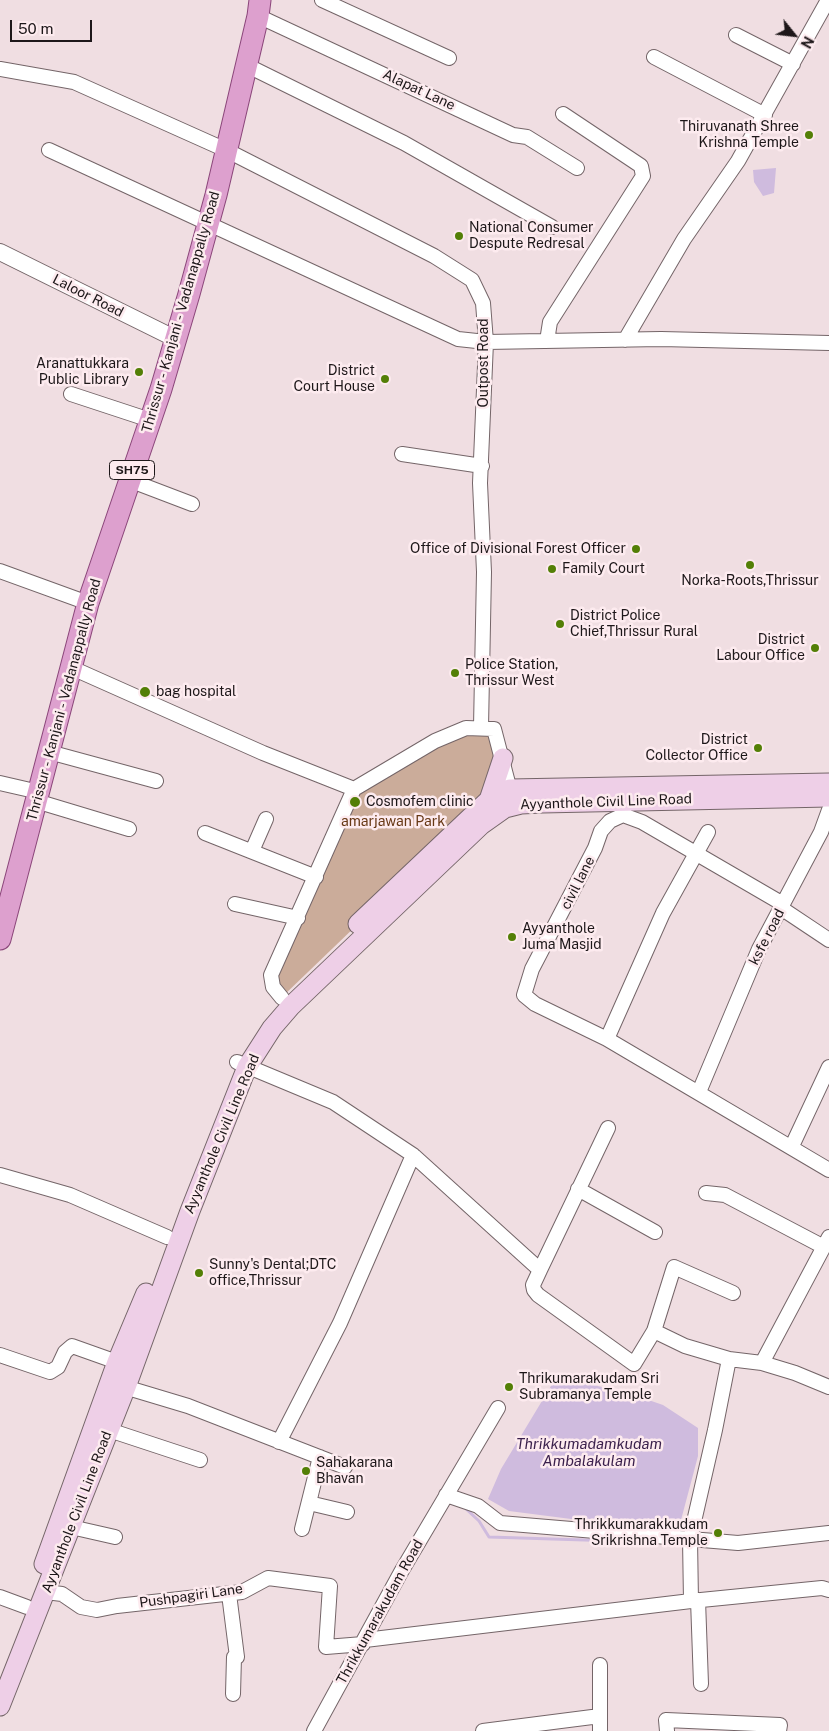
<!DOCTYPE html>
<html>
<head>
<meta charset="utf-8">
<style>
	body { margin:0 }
	#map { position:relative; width:829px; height:1731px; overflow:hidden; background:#f0dee2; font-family:"Public Sans",sans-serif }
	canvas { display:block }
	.north { position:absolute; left:769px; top:10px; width:50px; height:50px; -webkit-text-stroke:4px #fdebef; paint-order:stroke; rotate:119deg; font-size:14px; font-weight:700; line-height:20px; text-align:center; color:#1d1719 }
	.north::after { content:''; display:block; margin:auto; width:18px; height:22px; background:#1d1719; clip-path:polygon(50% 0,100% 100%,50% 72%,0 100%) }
	.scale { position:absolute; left:10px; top:20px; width:82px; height:22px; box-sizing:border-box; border:2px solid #1d1719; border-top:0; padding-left:6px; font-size:15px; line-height:18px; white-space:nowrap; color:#1d1719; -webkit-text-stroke:4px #fdebef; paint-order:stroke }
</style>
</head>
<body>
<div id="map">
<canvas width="829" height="1731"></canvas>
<div class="north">N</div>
<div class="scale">50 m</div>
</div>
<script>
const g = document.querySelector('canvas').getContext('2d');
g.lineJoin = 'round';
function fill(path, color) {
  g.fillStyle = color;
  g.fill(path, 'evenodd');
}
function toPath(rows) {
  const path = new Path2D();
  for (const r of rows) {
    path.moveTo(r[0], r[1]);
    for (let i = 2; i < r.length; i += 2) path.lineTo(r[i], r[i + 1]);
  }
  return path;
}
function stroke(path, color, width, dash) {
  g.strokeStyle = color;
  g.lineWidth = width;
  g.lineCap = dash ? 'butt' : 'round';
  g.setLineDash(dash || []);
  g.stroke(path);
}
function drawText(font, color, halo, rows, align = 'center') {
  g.font = font + ' "Public Sans",sans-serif';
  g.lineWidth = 5;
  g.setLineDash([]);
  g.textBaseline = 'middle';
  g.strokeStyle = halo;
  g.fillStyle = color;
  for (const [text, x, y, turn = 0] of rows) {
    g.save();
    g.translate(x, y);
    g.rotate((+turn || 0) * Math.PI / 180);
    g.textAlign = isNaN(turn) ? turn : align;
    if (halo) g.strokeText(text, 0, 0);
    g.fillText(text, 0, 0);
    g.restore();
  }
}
fill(toPath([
	[494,729,502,758,488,799,282,997,272,975,354,789,435,741]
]), '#cbac9a');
fill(toPath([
	[776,168,774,193,763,196,754,182,753,170],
	[557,1376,634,1395,663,1405,698,1428,698,1456,681,1520,649,1529,509,1511,488,1499,501,1469]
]), '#cfbbde');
stroke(toPath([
	[465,1508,479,1521,489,1537,648,1542]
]), '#cfbbde', 3);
const minor = toPath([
	[322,0,449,58],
	[258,16,513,135,527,137,577,168],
	[736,35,793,64],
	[654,57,765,115],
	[246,65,404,143,552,227],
	[0,69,74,82,226,150,434,256,472,280,483,303,486,342,480,483,484,572,481,727],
	[49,150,458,339,486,342,661,339,829,343],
	[625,340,684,239,738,161,828,0],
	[547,341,550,322,643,176,641,166,563,114],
	[71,394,150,420],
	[402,454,482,466],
	[129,480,192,504],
	[0,571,88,603],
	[72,668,263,753,354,789,435,741,466,728,494,729,512,798],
	[49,752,156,781],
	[0,783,39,792],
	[36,801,129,829],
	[626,801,623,815,610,821,601,831,595,848,532,969,524,995,535,1004,607,1039,829,1170],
	[623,815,642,822,783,904],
	[205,833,316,877],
	[252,851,266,819],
	[235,904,298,918],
	[781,908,829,940],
	[282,998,273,987,271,975,354,789],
	[607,1039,663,913,708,832],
	[237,1062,333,1102,413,1155,540,1270,533,1285,534,1290,538,1295,634,1364,654,1331,674,1267,733,1293],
	[699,1092,759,949,821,832,829,810],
	[792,1146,829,1067],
	[0,1175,70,1195,167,1237],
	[578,1189,655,1232],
	[706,1193,725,1195,824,1247],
	[540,1270,608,1128],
	[654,1331,685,1346,729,1359],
	[0,1355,50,1372,58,1367,65,1352,72,1346,117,1362],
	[762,1363,795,1373,829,1387],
	[118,1385,188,1406,345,1467],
	[109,1430,200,1460],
	[279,1442,340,1323,413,1155],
	[446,1495,478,1506,500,1523,738,1543,829,1533],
	[71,1527,115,1537],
	[302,1529,320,1457,309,1503,347,1512],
	[46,1592,62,1594,81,1607,97,1610,117,1606,242,1592,268,1578,330,1586,326,1647,363,1644],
	[229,1594,237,1657,234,1657,233,1694],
	[0,1597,27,1607],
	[698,1600,701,1684],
	[691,1601,690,1539,715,1430,729,1359,762,1363,829,1237],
	[365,1640,691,1601,822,1588,829,1590],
	[600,1665,600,1716],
	[314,1731,401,1572,498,1408],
	[483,1731,600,1716,600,1731],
	[667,1731,666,1720,780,1725,779,1731]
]);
const tertiary = toPath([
	[0,252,176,339]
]);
const secondary = toPath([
	[491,804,489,800,503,758],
	[358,924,489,800,510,789,829,783],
	[44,1564,117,1362,146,1293],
	[0,1706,126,1387,190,1211,247,1067,272,1028,291,1006,481,825,505,808,521,804,542,803,829,797]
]);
const primary = toPath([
	[0,939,88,603,161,389,189,294,216,195,258,16,260,0]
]);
stroke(minor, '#746568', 16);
stroke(tertiary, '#746568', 18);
stroke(secondary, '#746568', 21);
stroke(primary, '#8b467a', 23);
stroke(minor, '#fff', 14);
stroke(tertiary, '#fff', 16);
stroke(secondary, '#eecfe7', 19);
stroke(primary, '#dda0ce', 21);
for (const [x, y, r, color] of [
	[809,135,5,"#537f06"],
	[459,236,5,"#537f06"],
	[139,372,5,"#537f06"],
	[385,379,5,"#537f06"],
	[636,549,5,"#537f06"],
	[750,565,5,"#537f06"],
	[552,569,5,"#537f06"],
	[560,624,5,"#537f06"],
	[815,648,5,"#537f06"],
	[455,673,5,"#537f06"],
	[145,692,6,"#537f06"],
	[758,748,5,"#537f06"],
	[355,802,6,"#537f06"],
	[512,937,5,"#537f06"],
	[199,1273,5,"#537f06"],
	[509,1387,5,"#537f06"],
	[306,1471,5,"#537f06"],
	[718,1533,5,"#537f06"]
]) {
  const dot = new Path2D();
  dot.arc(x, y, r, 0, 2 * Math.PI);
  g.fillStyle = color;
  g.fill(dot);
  stroke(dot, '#fdebef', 2);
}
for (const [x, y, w] of [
	[132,470,45]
]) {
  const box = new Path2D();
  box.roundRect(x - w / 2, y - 9.5, w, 19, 4);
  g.fillStyle = '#fdebef';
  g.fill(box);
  stroke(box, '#1d1719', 1);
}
drawText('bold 12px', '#1d1719', null, [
	["SH75",132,470]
]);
drawText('14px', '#1d1719', '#fdebef', [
	["Alapat Lane",419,90,25],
	["Laloor Road",88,296,27],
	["Thrissur - Kanjani - Vadanappally Road",181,312,-74],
	["Outpost Road",484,363,-90],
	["Thrissur - Kanjani - Vadanappally Road",64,700,-75],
	["Ayyanthole Civil Line Road",606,802,-2],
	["civil lane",578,883,-63],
	["ksfe road",767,937,-63],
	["Ayyanthole Civil Line Road",222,1134,-67],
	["Ayyanthole Civil Line Road",77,1512,-69],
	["Pushpagiri Lane",191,1596,-8],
	["Thrikkumarakudam Road",380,1612,-61]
]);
drawText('14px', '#1d1719', '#fdebef', [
	["Thiruvanath Shree",799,127,"right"],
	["Krishna Temple",799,143,"right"],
	["National Consumer",469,228],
	["Despute Redresal",469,244],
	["Aranattukkara",129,364,"right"],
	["Public Library",129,380,"right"],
	["District",375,371,"right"],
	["Court House",375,387,"right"],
	["Office of Divisional Forest Officer",626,549,"right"],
	["Family Court",562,569],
	["Norka-Roots,Thrissur",750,581,"center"],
	["District Police",570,616],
	["Chief,Thrissur Rural",570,632],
	["District",805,640,"right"],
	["Labour Office",805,656,"right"],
	["Police Station,",465,665],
	["Thrissur West",465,681],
	["bag hospital",156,692],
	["District",748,740,"right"],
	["Collector Office",748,756,"right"],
	["Cosmofem clinic",366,802],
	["Ayyanthole",522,929],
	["Juma Masjid",522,945],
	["Sunny's Dental;DTC",209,1265],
	["office,Thrissur",209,1281],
	["Thrikumarakudam Sri",519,1379],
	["Subramanya Temple",519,1395],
	["Sahakarana",316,1463],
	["Bhavan",316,1479],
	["Thrikkumarakkudam",708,1525,"right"],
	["Srikrishna Temple",708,1541,"right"]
], 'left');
drawText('14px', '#673815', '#fdebef', [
	["amarjawan Park",393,822]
]);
drawText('italic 15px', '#3a1f4b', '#fdebef', [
	["Thrikkumadamkudam",589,1444],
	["Ambalakulam",589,1461]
]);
</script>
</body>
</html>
